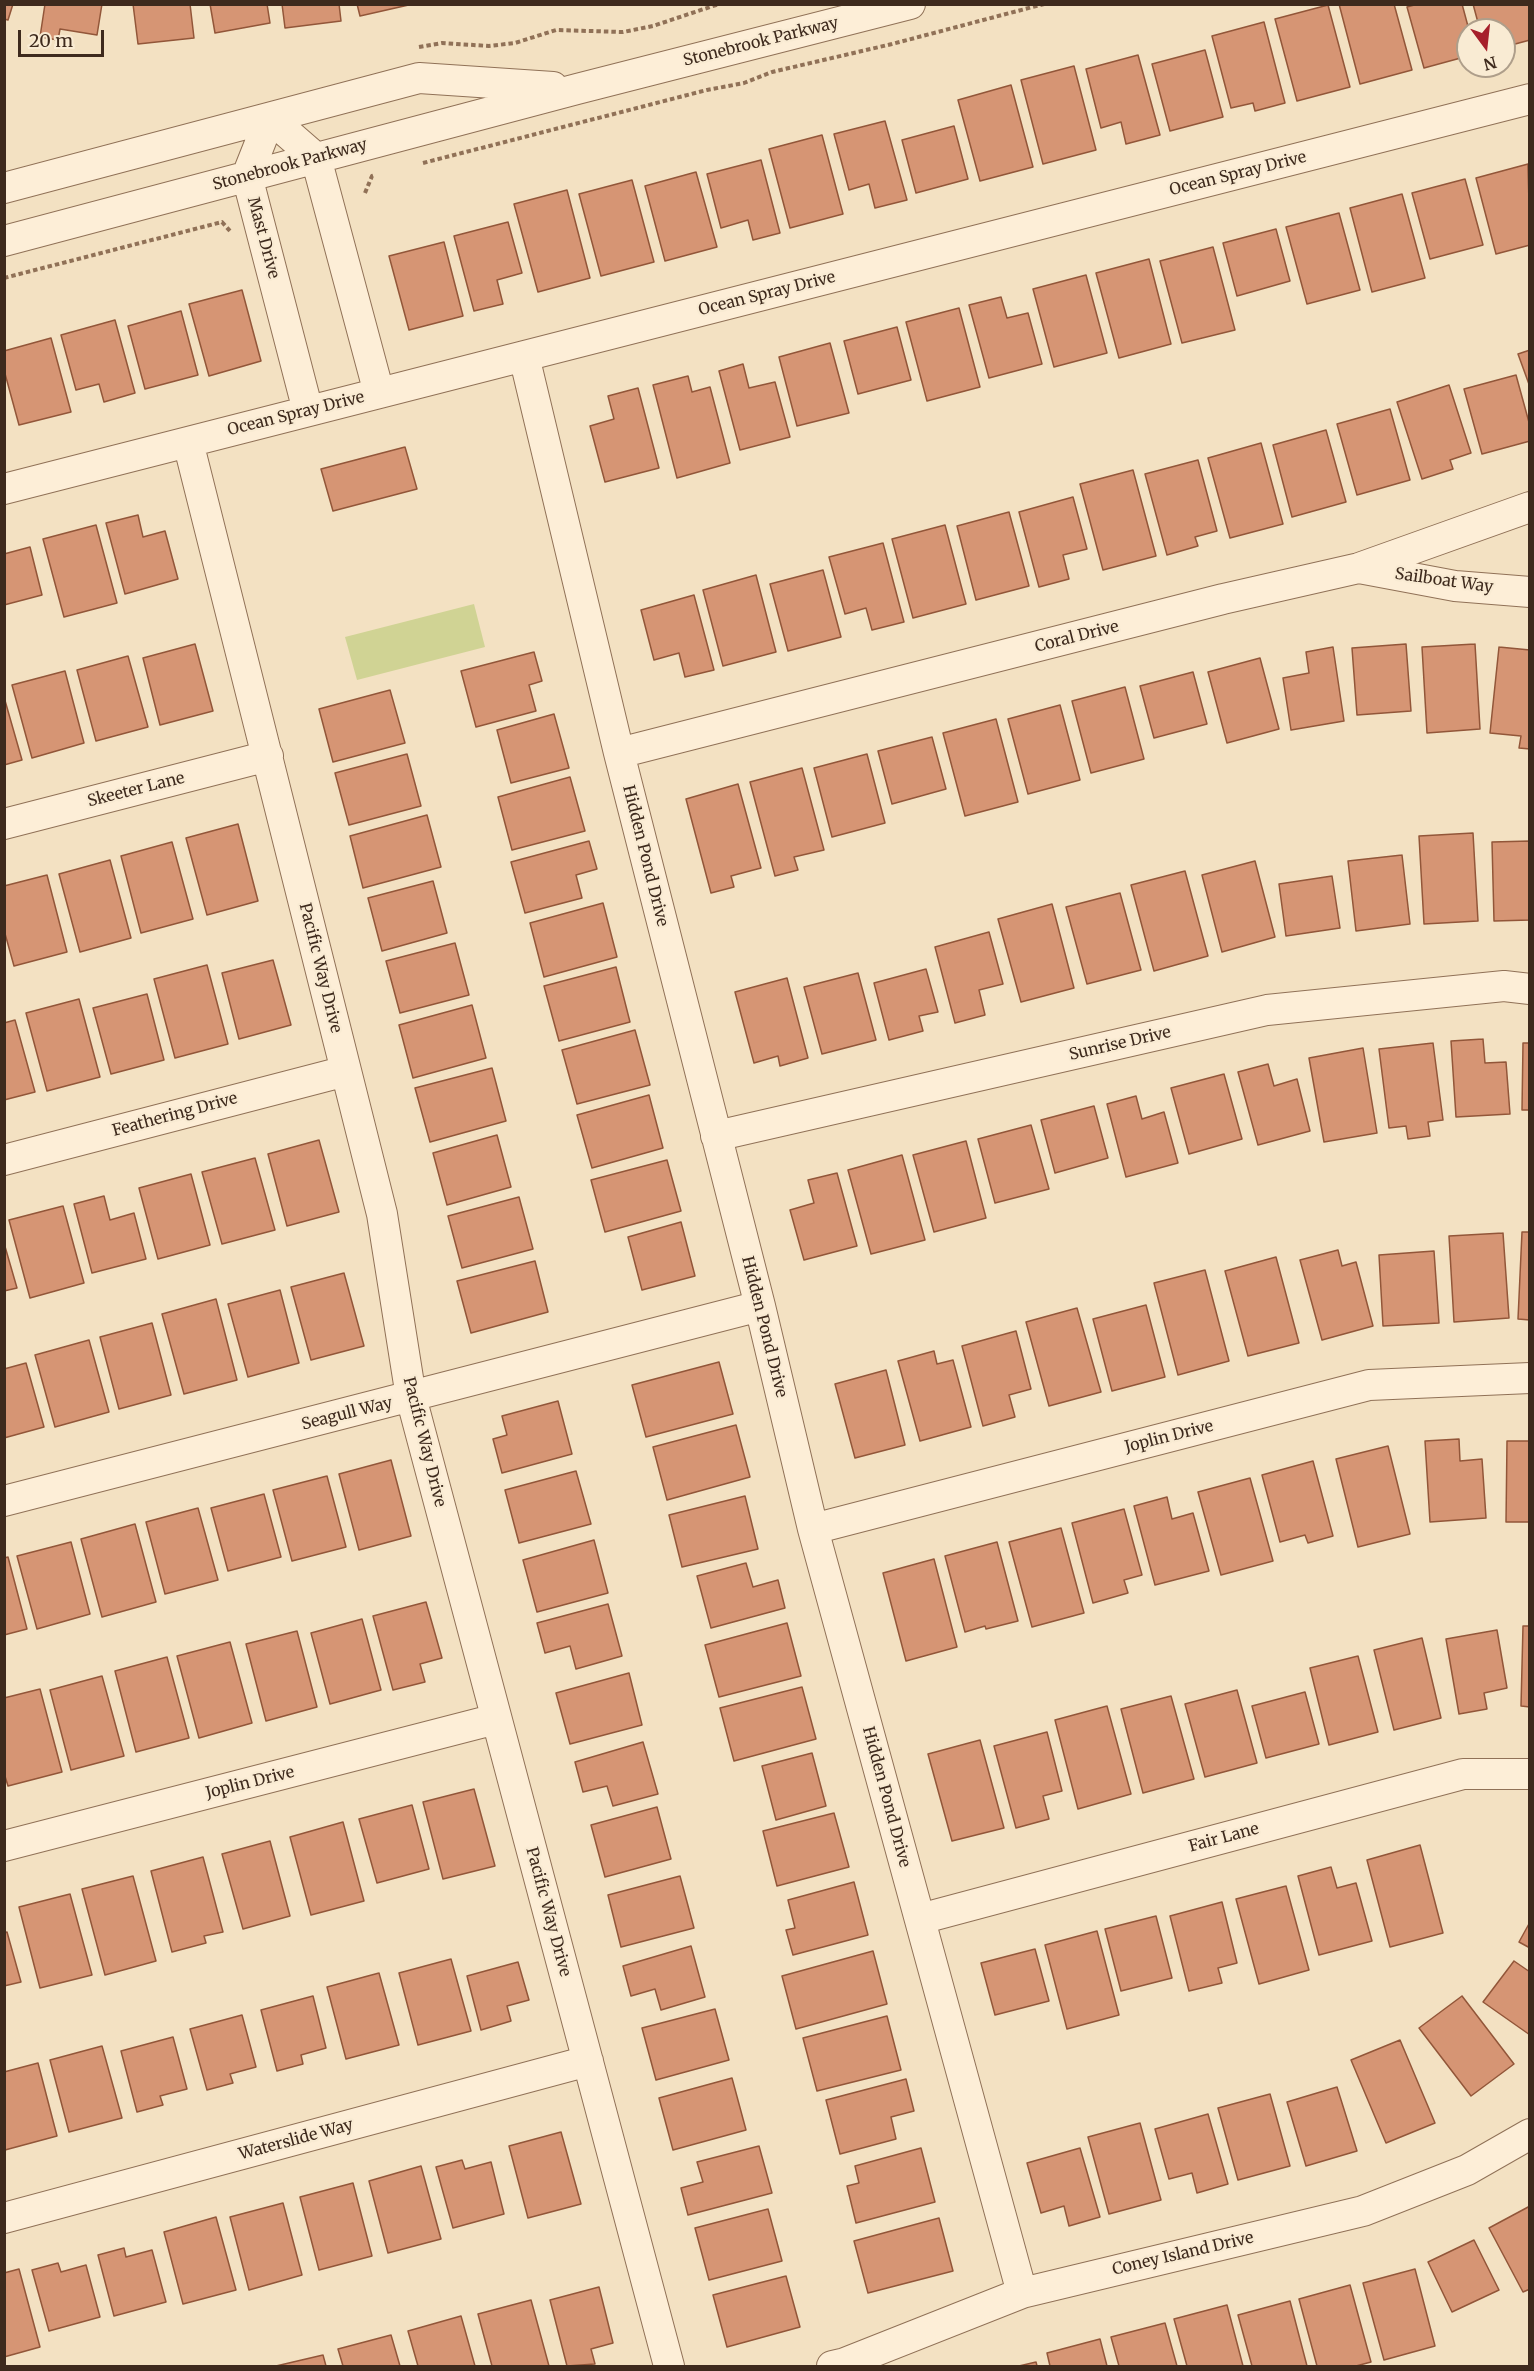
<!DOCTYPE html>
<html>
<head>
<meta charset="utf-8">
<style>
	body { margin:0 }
	#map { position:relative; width:1534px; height:2371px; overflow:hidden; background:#f3e1c2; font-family:Merriweather,serif }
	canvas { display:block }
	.frame { position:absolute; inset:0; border:6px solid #3e2a1d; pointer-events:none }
	.north { position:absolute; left:1456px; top:18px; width:60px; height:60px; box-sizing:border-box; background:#f9ebd3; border:2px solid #ae9e8a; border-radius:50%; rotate:165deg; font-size:16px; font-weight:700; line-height:24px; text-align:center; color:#3e2a1d }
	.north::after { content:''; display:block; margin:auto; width:21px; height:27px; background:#a61f2a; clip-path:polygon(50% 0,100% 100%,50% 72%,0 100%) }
	.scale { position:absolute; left:18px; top:30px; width:86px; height:27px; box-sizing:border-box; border:3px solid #3e2a1d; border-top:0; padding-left:8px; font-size:18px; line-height:21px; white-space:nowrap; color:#3e2a1d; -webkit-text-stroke:4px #f9ebd3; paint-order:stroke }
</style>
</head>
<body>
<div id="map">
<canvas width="1534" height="2371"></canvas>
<div class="frame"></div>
<div class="north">N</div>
<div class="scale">20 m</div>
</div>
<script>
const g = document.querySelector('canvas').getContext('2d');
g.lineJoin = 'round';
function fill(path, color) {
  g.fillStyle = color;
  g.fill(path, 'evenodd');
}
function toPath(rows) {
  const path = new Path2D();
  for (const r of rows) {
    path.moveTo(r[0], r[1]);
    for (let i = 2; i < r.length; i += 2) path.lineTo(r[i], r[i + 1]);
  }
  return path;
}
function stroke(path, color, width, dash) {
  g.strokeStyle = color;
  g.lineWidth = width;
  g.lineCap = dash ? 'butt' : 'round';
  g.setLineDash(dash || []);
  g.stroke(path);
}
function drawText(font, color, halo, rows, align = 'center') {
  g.font = font + ' Merriweather,serif';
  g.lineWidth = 4.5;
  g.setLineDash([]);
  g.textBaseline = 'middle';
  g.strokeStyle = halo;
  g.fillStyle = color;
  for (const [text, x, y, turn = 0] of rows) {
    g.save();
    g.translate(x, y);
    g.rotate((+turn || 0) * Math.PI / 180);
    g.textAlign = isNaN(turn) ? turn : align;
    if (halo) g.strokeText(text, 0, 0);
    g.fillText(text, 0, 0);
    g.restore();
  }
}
fill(toPath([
	[474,604,485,647,357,680,345,637]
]), '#d0d394');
const building = toPath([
	[4,4,13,4,8,20,4,19,4,4],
	[45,4,102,4,97,35,60,29,58,40,40,37,45,4],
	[133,4,190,4,194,38,138,44,133,4],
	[210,4,267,4,270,23,215,33,210,4],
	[282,4,339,4,341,21,285,28,282,4],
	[357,4,413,4,360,16,357,4],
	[1339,4,1394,4,1412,70,1360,84,1339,4],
	[1418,4,1462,4,1469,30,1468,56,1424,68,1407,7,1418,4],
	[1473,4,1529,4,1530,40,1504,47,1504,30,1480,30,1473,4],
	[1328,5,1350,87,1297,101,1275,19,1328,5],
	[1264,22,1285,103,1255,111,1253,103,1231,108,1212,36,1264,22],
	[1205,50,1223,117,1170,131,1152,64,1205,50],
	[1138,55,1160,135,1126,144,1121,122,1101,128,1086,69,1138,55],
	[1074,66,1096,150,1043,164,1021,80,1074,66],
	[1011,85,1033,167,980,181,958,100,1011,85],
	[885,121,907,200,875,208,869,184,849,190,834,134,885,121],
	[954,126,968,179,916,193,902,140,954,126],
	[822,135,843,214,790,228,769,149,822,135],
	[761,160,780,233,753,240,748,220,721,228,707,174,761,160],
	[1528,164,1530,245,1496,254,1476,178,1528,164],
	[696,172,717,247,665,261,645,186,696,172],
	[1465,179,1483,245,1430,259,1412,193,1465,179],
	[632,180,654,262,601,276,579,194,632,180],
	[567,190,590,278,538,292,514,204,567,190],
	[1402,194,1425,278,1372,292,1350,208,1402,194],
	[1339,213,1360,290,1307,304,1286,227,1339,213],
	[508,222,522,273,497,280,503,304,474,311,454,236,508,222],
	[1276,229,1290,281,1237,296,1223,243,1276,229],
	[444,242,463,316,409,330,389,256,444,242],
	[1213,247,1235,330,1182,343,1160,261,1213,247],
	[1149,259,1171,344,1119,358,1096,273,1149,259],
	[1086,275,1107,353,1054,367,1033,289,1086,275],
	[242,290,261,361,209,376,189,304,242,290],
	[1001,297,1007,318,1028,313,1042,364,989,378,969,305,1001,297],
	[959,308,980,387,927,401,906,322,959,308],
	[181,311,198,375,145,389,128,326,181,311],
	[115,320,135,393,104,402,99,384,76,390,61,335,115,320],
	[897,327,911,380,858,394,844,341,897,327],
	[51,338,71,412,19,425,4,370,4,351,51,338],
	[830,343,849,413,797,426,779,357,830,343],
	[1530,350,1530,387,1518,354,1530,350],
	[743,364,749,388,775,382,790,437,740,450,719,371,743,364],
	[1516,375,1530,426,1530,441,1482,454,1464,389,1516,375],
	[688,376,692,392,710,387,730,463,677,478,653,385,688,376],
	[1449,385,1471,453,1450,460,1453,469,1422,479,1397,402,1449,385],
	[638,388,659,468,605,482,590,426,614,419,608,396,638,388],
	[1390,409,1410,480,1357,495,1337,424,1390,409],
	[1326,430,1346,502,1292,517,1273,445,1326,430],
	[1261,443,1283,524,1230,538,1208,458,1261,443],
	[405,447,417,489,333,511,321,469,405,447],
	[1198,460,1217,531,1195,537,1198,546,1167,555,1145,474,1198,460],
	[1133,470,1156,556,1103,570,1080,484,1133,470],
	[1073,497,1087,549,1063,555,1069,579,1039,587,1019,512,1073,497],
	[1009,512,1029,586,976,600,957,526,1009,512],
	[138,515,143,537,165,531,178,579,125,594,106,523,138,515],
	[96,525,117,603,64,617,43,539,96,525],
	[945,525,966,604,913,618,892,539,945,525],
	[883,543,904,622,872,630,866,608,845,614,829,557,883,543],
	[30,547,42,595,4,605,4,554,30,547],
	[823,570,841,637,788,651,770,584,823,570],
	[756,575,776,652,723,666,703,590,756,575],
	[694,595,714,670,685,677,679,653,654,660,641,610,694,595],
	[195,644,213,711,160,725,143,658,195,644],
	[1406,644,1411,711,1357,715,1352,648,1406,644],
	[1475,644,1480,729,1427,733,1422,647,1475,644],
	[1333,647,1344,721,1291,730,1283,678,1309,673,1306,652,1333,647],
	[1499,647,1530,650,1530,749,1519,748,1521,736,1490,733,1499,647],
	[534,652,542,681,529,685,536,711,476,727,461,671,534,652],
	[128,656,148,727,96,741,77,670,128,656],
	[1260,658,1279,729,1227,743,1208,672,1260,658],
	[65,671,84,743,32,758,12,685,65,671],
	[1193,672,1207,724,1154,738,1140,686,1193,672],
	[1125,687,1144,759,1091,773,1072,701,1125,687],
	[390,690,405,743,333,762,319,709,390,690],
	[4,697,22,760,4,765,4,697],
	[1060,705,1080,780,1028,794,1008,719,1060,705],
	[554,714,569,768,511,783,497,730,554,714],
	[996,719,1018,802,965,816,943,733,996,719],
	[932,737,946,789,892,804,878,751,932,737],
	[407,754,421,806,349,825,335,773,407,754],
	[867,754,885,823,832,837,814,768,867,754],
	[802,768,824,850,794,857,798,870,775,876,750,782,802,768],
	[570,777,585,831,512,850,498,797,570,777],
	[738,784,761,868,731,876,734,887,711,893,686,799,738,784],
	[427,815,441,867,363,888,350,836,427,815],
	[238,824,258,901,207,915,186,838,238,824],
	[1473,833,1478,921,1424,924,1419,836,1473,833],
	[589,841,597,869,576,875,582,898,525,913,511,862,589,841],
	[1530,841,1530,920,1494,921,1492,842,1530,841],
	[172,842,193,919,141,933,121,856,172,842],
	[1402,855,1410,924,1356,931,1348,861,1402,855],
	[110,860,131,938,80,952,59,874,110,860],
	[1255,861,1275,937,1222,952,1202,875,1255,861],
	[1185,871,1208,956,1154,971,1131,885,1185,871],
	[47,875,67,952,14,966,4,930,4,886,47,875],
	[1332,876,1340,928,1286,936,1279,884,1332,876],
	[433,881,447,933,382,951,368,898,433,881],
	[1120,893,1141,970,1087,984,1066,907,1120,893],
	[603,903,617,957,544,977,530,923,603,903],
	[1052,904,1074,988,1021,1002,998,919,1052,904],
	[989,932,1003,984,979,990,985,1015,955,1023,935,947,989,932],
	[455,943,469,995,400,1013,386,961,455,943],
	[273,960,291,1025,239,1039,222,973,273,960],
	[207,965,228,1044,175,1058,154,979,207,965],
	[616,967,630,1022,559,1041,544,986,616,967],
	[926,969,938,1012,919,1016,923,1031,889,1040,874,983,926,969],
	[858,973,876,1040,822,1054,804,987,858,973],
	[787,978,808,1058,780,1066,778,1056,754,1063,735,992,787,978],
	[147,994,164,1060,111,1074,93,1008,147,994],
	[79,999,100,1077,47,1091,26,1013,79,999],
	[472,1005,486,1058,413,1078,399,1025,472,1005],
	[15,1020,35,1092,4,1100,4,1023,15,1020],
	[635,1030,650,1085,577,1104,562,1050,635,1030],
	[1483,1039,1485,1063,1506,1062,1510,1114,1456,1117,1451,1041,1483,1039],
	[1433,1043,1443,1120,1428,1122,1430,1136,1408,1139,1406,1126,1389,1128,1379,1049,1433,1043],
	[1523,1043,1530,1043,1530,1110,1522,1110,1523,1043],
	[1363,1048,1377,1133,1324,1142,1309,1058,1363,1048],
	[1268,1064,1274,1086,1297,1079,1310,1131,1258,1145,1238,1072,1268,1064],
	[492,1068,506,1121,430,1142,415,1088,492,1068],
	[1224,1074,1242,1139,1189,1154,1171,1088,1224,1074],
	[649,1095,663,1148,592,1168,577,1115,649,1095],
	[1136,1096,1142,1119,1164,1112,1178,1163,1126,1177,1107,1104,1136,1096],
	[1094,1106,1108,1158,1055,1173,1041,1120,1094,1106],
	[1031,1125,1049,1189,995,1203,978,1139,1031,1125],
	[497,1135,511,1187,447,1205,433,1153,497,1135],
	[319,1140,339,1212,287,1226,268,1154,319,1140],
	[966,1141,986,1218,934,1232,913,1155,966,1141],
	[902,1155,925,1240,871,1254,848,1170,902,1155],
	[255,1158,275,1230,222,1244,202,1172,255,1158],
	[667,1160,681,1211,605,1232,591,1180,667,1160],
	[837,1173,857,1246,804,1260,790,1210,814,1203,808,1180,837,1173],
	[191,1174,210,1245,158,1259,139,1188,191,1174],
	[104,1196,110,1220,134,1213,146,1259,92,1273,74,1204,104,1196],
	[519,1197,533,1249,462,1268,448,1216,519,1197],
	[63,1206,84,1283,30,1298,9,1220,63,1206],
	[681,1222,695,1276,642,1290,628,1237,681,1222],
	[1522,1232,1530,1232,1530,1320,1518,1319,1522,1232],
	[1503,1233,1509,1318,1454,1322,1449,1236,1503,1233],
	[4,1243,17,1288,4,1291,4,1243],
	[1338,1250,1342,1266,1356,1262,1373,1326,1322,1340,1300,1260,1338,1250],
	[1434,1251,1439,1323,1383,1326,1379,1255,1434,1251],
	[1276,1257,1299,1343,1248,1356,1225,1271,1276,1257],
	[535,1261,548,1312,471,1333,457,1281,535,1261],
	[1205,1270,1229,1361,1178,1375,1154,1283,1205,1270],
	[344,1273,364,1346,311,1360,291,1287,344,1273],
	[280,1290,299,1363,248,1377,228,1304,280,1290],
	[216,1299,237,1380,184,1394,162,1314,216,1299],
	[1146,1305,1165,1377,1112,1391,1093,1319,1146,1305],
	[1077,1308,1101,1392,1049,1406,1026,1322,1077,1308],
	[152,1323,171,1395,119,1409,100,1337,152,1323],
	[1016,1331,1031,1389,1009,1395,1015,1417,983,1426,962,1346,1016,1331],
	[89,1340,109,1412,55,1427,35,1355,89,1340],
	[934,1351,937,1364,953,1360,971,1427,920,1441,898,1361,934,1351],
	[719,1362,733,1414,646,1437,632,1385,719,1362],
	[26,1363,44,1427,4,1438,4,1369,26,1363],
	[886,1370,905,1445,855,1458,835,1384,886,1370],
	[558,1401,572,1454,502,1473,493,1439,507,1435,502,1416,558,1401],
	[736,1425,750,1477,667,1500,653,1447,736,1425],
	[1459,1439,1460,1461,1482,1459,1486,1518,1430,1522,1425,1441,1459,1439],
	[1507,1441,1530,1441,1530,1522,1506,1522,1507,1441],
	[1388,1446,1410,1534,1358,1547,1336,1459,1388,1446],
	[391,1460,411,1536,359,1550,339,1474,391,1460],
	[1313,1461,1333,1536,1308,1543,1305,1535,1280,1542,1262,1475,1313,1461],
	[576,1471,591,1524,519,1543,505,1490,576,1471],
	[327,1476,346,1547,292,1561,273,1490,327,1476],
	[1250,1478,1273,1561,1221,1575,1198,1492,1250,1478],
	[264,1494,281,1557,228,1571,211,1508,264,1494],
	[745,1496,758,1549,682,1567,669,1515,745,1496],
	[1167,1497,1172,1519,1193,1513,1209,1571,1155,1585,1134,1506,1167,1497],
	[198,1508,218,1580,165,1594,146,1522,198,1508],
	[1124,1509,1142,1575,1124,1580,1128,1593,1093,1603,1072,1523,1124,1509],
	[135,1524,156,1602,102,1617,81,1539,135,1524],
	[1061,1528,1084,1613,1032,1627,1009,1542,1061,1528],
	[594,1540,608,1593,537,1612,523,1560,594,1540],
	[71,1542,90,1614,37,1629,17,1556,71,1542],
	[997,1542,1018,1621,986,1629,985,1626,965,1632,945,1556,997,1542],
	[8,1557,27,1629,4,1635,4,1558,8,1557],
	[934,1559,957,1647,906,1661,883,1573,934,1559],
	[746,1563,753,1587,778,1580,785,1608,711,1628,697,1576,746,1563],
	[426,1602,442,1658,420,1664,425,1682,393,1690,373,1616,426,1602],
	[608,1604,622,1656,576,1669,570,1646,545,1653,537,1623,608,1604],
	[362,1619,381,1690,330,1704,311,1633,362,1619],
	[787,1623,801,1676,719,1697,705,1645,787,1623],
	[1523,1626,1530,1626,1530,1707,1521,1706,1523,1626],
	[1497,1630,1507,1688,1484,1693,1487,1709,1459,1714,1446,1639,1497,1630],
	[297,1631,317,1707,266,1721,246,1644,297,1631],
	[1422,1638,1441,1718,1394,1730,1374,1650,1422,1638],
	[230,1642,252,1723,199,1738,177,1656,230,1642],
	[1358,1656,1378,1732,1329,1745,1310,1668,1358,1656],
	[167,1657,189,1738,136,1752,115,1671,167,1657],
	[629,1673,642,1725,570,1744,556,1693,629,1673],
	[102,1676,124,1756,71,1770,50,1690,102,1676],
	[802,1687,816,1739,734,1761,720,1708,802,1687],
	[40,1689,62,1772,8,1786,4,1773,4,1698,40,1689],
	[1237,1690,1257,1763,1205,1777,1185,1704,1237,1690],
	[1305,1692,1319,1744,1266,1758,1252,1706,1305,1692],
	[1171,1696,1194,1779,1143,1793,1121,1709,1171,1696],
	[1107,1706,1131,1794,1078,1809,1055,1720,1107,1706],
	[1047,1732,1062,1791,1043,1796,1049,1819,1016,1828,994,1746,1047,1732],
	[980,1740,1004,1828,952,1841,928,1754,980,1740],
	[643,1742,658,1794,613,1806,607,1786,583,1792,575,1762,643,1742],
	[812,1753,826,1806,776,1820,762,1766,812,1753],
	[474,1789,495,1866,443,1879,423,1802,474,1789],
	[412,1805,429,1869,377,1883,359,1819,412,1805],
	[657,1807,671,1859,605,1877,591,1825,657,1807],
	[834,1813,849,1867,777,1886,763,1831,834,1813],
	[343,1822,364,1901,311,1915,290,1837,343,1822],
	[270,1841,290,1916,243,1929,222,1854,270,1841],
	[1420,1845,1443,1933,1390,1947,1367,1860,1420,1845],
	[203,1857,223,1932,204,1936,206,1943,172,1952,151,1871,203,1857],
	[1331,1867,1337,1888,1356,1883,1372,1941,1319,1955,1298,1876,1331,1867],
	[133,1876,156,1961,105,1975,82,1889,133,1876],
	[680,1876,694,1928,621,1947,608,1895,680,1876],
	[854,1882,868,1935,793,1955,786,1930,795,1928,788,1900,854,1882],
	[1286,1886,1309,1970,1259,1984,1236,1899,1286,1886],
	[70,1894,92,1975,40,1988,19,1907,70,1894],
	[1222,1902,1237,1963,1218,1968,1222,1983,1189,1991,1170,1916,1222,1902],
	[1156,1916,1172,1978,1121,1991,1105,1929,1156,1916],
	[1530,1922,1530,1948,1519,1942,1530,1922],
	[1097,1931,1119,2015,1067,2029,1045,1945,1097,1931],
	[7,1932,21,1982,4,1986,4,1933,7,1932],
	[691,1946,705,1997,661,2010,655,1989,631,1996,623,1966,691,1946],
	[1035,1949,1049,2001,995,2015,981,1963,1035,1949],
	[873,1951,887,2004,796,2029,782,1976,873,1951],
	[451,1959,471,2031,418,2045,399,1973,451,1959],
	[1514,1961,1530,1972,1530,2035,1483,2002,1514,1961],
	[518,1962,529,2000,507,2006,511,2021,481,2030,467,1976,518,1962],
	[379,1973,399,2045,346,2059,327,1987,379,1973],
	[313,1996,326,2048,301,2055,303,2064,277,2071,261,2010,313,1996],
	[1462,1996,1514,2064,1471,2096,1419,2028,1462,1996],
	[715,2009,729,2060,656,2080,642,2028,715,2009],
	[242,2015,256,2067,230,2074,233,2083,207,2090,190,2029,242,2015],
	[887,2016,901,2070,817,2091,803,2038,887,2016],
	[173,2037,187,2089,160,2096,163,2105,137,2112,121,2051,173,2037],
	[1400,2040,1435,2123,1386,2143,1351,2060,1400,2040],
	[102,2046,122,2118,69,2132,50,2060,102,2046],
	[38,2063,57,2136,5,2150,4,2072,38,2063],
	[732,2078,746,2130,673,2150,659,2098,732,2078],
	[906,2079,914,2111,891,2117,896,2139,840,2154,826,2100,906,2079],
	[1337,2087,1357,2151,1306,2166,1287,2102,1337,2087],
	[1270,2094,1290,2166,1238,2180,1218,2108,1270,2094],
	[1208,2114,1228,2184,1197,2193,1192,2173,1169,2179,1155,2129,1208,2114],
	[1140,2123,1161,2200,1109,2214,1088,2137,1140,2123],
	[561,2132,581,2204,528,2218,509,2146,561,2132],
	[759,2146,772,2193,688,2215,681,2188,703,2182,697,2162,759,2146],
	[921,2148,935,2202,856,2223,847,2186,859,2183,855,2166,921,2148],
	[1080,2148,1100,2217,1069,2226,1064,2206,1041,2213,1027,2163,1080,2148],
	[462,2160,465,2169,491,2162,504,2214,453,2228,436,2167,462,2160],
	[421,2166,441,2239,388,2253,369,2181,421,2166],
	[353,2183,372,2256,319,2270,300,2197,353,2183],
	[283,2203,302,2275,249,2290,230,2217,283,2203],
	[1530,2206,1530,2289,1523,2292,1489,2228,1530,2206],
	[768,2209,782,2261,709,2280,695,2228,768,2209],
	[216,2217,236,2290,183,2304,164,2232,216,2217],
	[939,2218,953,2271,868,2293,854,2241,939,2218],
	[1474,2240,1499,2290,1452,2312,1428,2262,1474,2240],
	[124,2248,126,2257,152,2250,166,2302,114,2316,98,2255,124,2248],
	[58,2263,61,2272,86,2265,100,2317,49,2331,32,2270,58,2263],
	[19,2269,40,2347,4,2357,4,2273,19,2269],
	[1415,2269,1435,2346,1384,2360,1363,2283,1415,2269],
	[786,2276,800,2327,727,2347,713,2295,786,2276],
	[1350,2285,1371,2362,1356,2366,1317,2366,1299,2299,1350,2285],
	[599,2287,613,2343,591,2349,595,2364,567,2366,550,2300,599,2287],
	[531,2300,549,2366,492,2366,478,2314,531,2300],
	[1290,2301,1307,2366,1252,2366,1238,2315,1290,2301],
	[1227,2305,1243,2366,1187,2366,1174,2319,1227,2305],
	[461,2316,475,2366,418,2366,408,2331,461,2316],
	[1165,2323,1177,2366,1119,2366,1111,2337,1165,2323],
	[391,2335,400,2366,343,2366,338,2349,391,2335],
	[1100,2339,1107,2366,1050,2366,1047,2353,1100,2339],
	[323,2355,326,2366,276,2366,323,2355],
	[1036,2362,1037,2366,1019,2366,1036,2362]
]);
fill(building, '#d69574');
stroke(building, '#925639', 1.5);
const minor = toPath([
	[4,188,419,78,553,87],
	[4,241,577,89,910,4],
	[524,356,619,753,760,1306,813,1529,1022,2293],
	[308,411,247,176,270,118,316,158,379,393],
	[188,442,382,1214,411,1397,669,2366],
	[4,489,1530,99],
	[1359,568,1455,586,1530,592],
	[619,753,1223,599,1359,568,1530,507],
	[4,824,268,756],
	[716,1136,1267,1010,1504,986,1530,989],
	[4,1160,346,1071],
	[4,1501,760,1306],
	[813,1529,1369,1385,1530,1378],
	[4,1846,496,1719],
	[920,1919,1463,1774,1530,1774],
	[4,2218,588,2061],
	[832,2366,845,2363,1022,2293,1363,2211,1467,2170,1530,2134]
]);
stroke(minor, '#907157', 32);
stroke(toPath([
	[419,47,442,43,489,46,515,43,556,30,623,32,653,26,719,4],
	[423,163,707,90,744,83,772,72,892,44,1044,4],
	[365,193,372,176,375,175],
	[4,278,222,222,230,231]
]), '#907157', 4, [4.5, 3]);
stroke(minor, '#fdeed7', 30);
drawText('16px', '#3e2a1d', '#f9ebd3', [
	["Stonebrook Parkway",761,42,-14],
	["Stonebrook Parkway",290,165,-15],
	["Ocean Spray Drive",1238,174,-14],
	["Mast Drive",263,238,75],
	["Ocean Spray Drive",767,294,-14],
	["Ocean Spray Drive",296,414,-14],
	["Sailboat Way",1444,581,8],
	["Coral Drive",1077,637,-14],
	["Skeeter Lane",136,790,-14],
	["Hidden Pond Drive",645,856,76],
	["Pacific Way Drive",320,968,76],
	["Sunrise Drive",1120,1044,-13],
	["Feathering Drive",175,1115,-15],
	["Hidden Pond Drive",764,1327,76],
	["Seagull Way",347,1414,-14],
	["Joplin Drive",1169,1437,-14],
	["Pacific Way Drive",424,1442,76],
	["Joplin Drive",250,1783,-14],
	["Hidden Pond Drive",886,1797,75],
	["Fair Lane",1224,1838,-15],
	["Pacific Way Drive",548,1912,75],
	["Waterslide Way",296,2140,-15],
	["Coney Island Drive",1183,2254,-13]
]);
</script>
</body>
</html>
